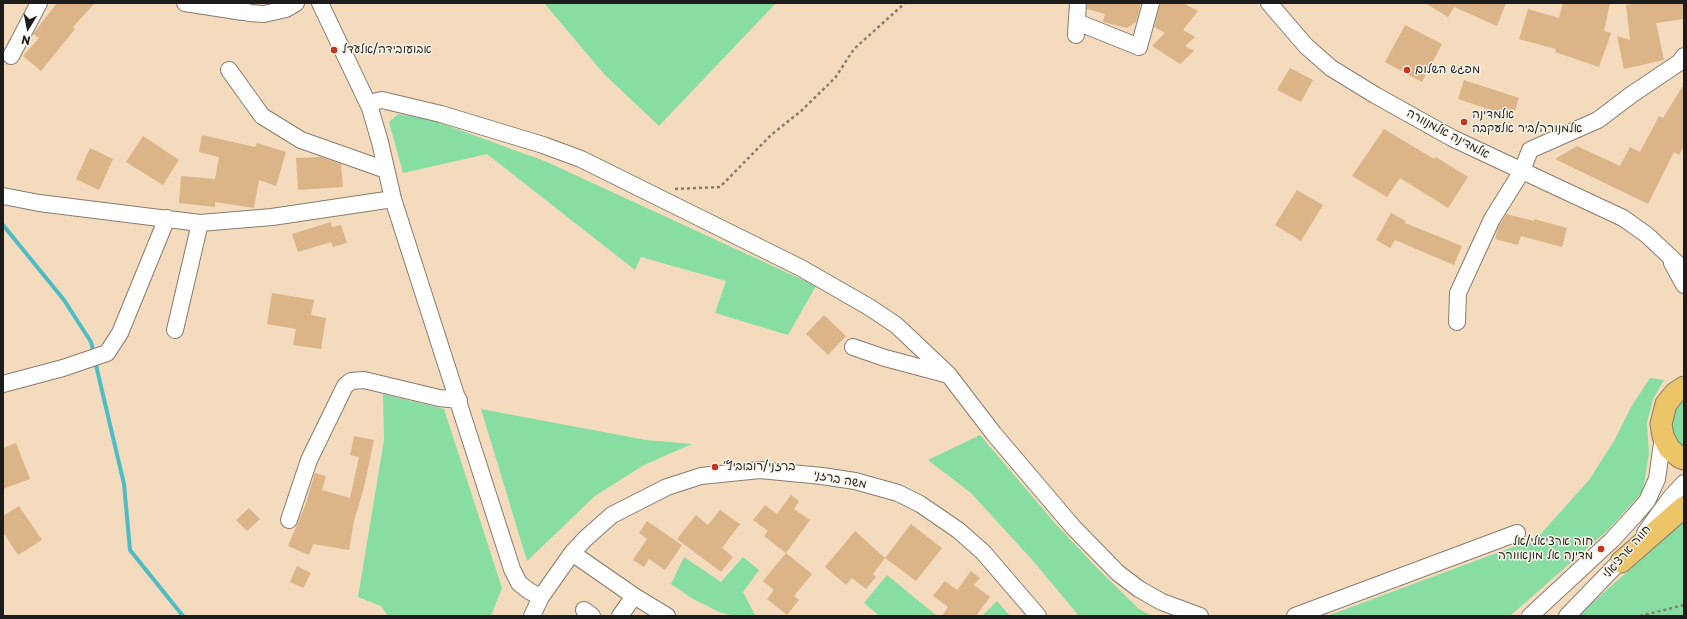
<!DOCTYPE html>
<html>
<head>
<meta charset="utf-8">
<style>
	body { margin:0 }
	#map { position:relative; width:1687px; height:619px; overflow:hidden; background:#f4dbbe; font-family:"Playpen Sans",sans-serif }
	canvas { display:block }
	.frame { position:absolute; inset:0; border:4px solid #1c1c1c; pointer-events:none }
	.north { position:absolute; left:8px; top:8px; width:40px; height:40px; -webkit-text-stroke:3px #f7f3e8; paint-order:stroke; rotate:190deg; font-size:11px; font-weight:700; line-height:16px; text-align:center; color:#1c1c1c }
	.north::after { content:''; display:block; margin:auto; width:14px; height:18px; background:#1c1c1c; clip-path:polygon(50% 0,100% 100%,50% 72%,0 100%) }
</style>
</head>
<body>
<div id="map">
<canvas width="1687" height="619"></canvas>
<div class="frame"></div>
<div class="north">N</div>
</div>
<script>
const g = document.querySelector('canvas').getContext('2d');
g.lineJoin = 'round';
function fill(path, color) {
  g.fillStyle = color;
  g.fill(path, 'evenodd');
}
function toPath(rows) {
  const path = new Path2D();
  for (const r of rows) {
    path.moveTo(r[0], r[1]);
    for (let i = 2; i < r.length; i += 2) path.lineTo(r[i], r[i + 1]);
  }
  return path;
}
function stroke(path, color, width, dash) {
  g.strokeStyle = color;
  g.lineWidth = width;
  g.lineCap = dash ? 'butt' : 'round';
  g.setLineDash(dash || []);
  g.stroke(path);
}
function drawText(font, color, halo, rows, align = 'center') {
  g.font = font + ' "Playpen Sans","Playpen Sans Hebrew",sans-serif';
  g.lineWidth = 3;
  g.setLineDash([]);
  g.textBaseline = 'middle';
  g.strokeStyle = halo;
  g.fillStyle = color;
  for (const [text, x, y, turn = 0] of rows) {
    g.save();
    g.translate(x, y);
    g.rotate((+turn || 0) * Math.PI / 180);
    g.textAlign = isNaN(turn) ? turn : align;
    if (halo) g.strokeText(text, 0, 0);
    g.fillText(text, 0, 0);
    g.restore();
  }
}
fill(toPath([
	[544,3,776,3,659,126,604,74],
	[398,114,432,120,547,162,816,286,788,335,715,313,726,281,641,257,635,270,487,154,403,173,389,122],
	[1650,378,1664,380,1653,399,1647,423,1649,453,1643,491,1609,529,1510,616,1327,616,1537,538,1589,480,1614,441,1631,407],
	[383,394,444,409,502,588,491,616,388,616,381,606,358,597,384,440],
	[1684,396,1684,452,1670,434,1670,413],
	[481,409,646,440,692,444,644,465,595,496,527,561],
	[980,435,1054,522,1097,568,1139,609,1152,616,1079,616,1034,562,971,493,928,460],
	[1684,522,1684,616,1577,616],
	[684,557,721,582,743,557,759,570,743,592,755,615,734,616,719,612,693,599,671,584],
	[887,575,937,616,880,616,864,603],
	[997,601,1010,616,982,616]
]), '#88dea2');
stroke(toPath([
	[3,225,64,300,91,342,94,354],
	[95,361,124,484,130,550,183,616]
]), '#4ebdc3', 4);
fill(toPath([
	[57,3,95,3,73,27,75,29,41,71,23,56,39,38,33,34],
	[1087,3,1141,3,1136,22,1127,28,1103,22,1105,14,1087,9],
	[1160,3,1185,4,1198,11,1183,30,1195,37,1185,46,1194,51,1180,64,1152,46,1165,33,1154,27],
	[1425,3,1506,3,1497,26,1454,7,1448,17],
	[1563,3,1610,3,1604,31,1611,33,1599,67,1555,52,1556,49,1519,39,1528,9,1559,18],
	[1640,3,1684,3,1684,19,1656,23,1664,60,1624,69,1617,36,1630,40,1626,5],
	[1405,25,1442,44,1422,82,1385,62],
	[1290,68,1313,80,1301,102,1277,90],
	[1464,80,1519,98,1513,117,1458,99],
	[1684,84,1684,146,1679,155,1674,152,1648,204,1555,159,1577,146,1620,166,1630,147,1640,152,1659,116,1663,118],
	[1384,129,1434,159,1436,157,1468,177,1448,208,1400,178,1387,197,1352,176],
	[202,135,255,147,257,143,286,152,276,186,259,180,254,208,215,202,215,207,179,203,181,176,215,179,219,157,199,152],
	[143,136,179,160,163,185,126,162],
	[90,148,113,159,99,190,76,179],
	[321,157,341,164,343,187,298,190,296,158],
	[1297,190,1323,205,1301,241,1275,225],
	[1391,213,1406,221,1405,223,1462,246,1454,265,1395,240,1390,248,1376,240],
	[1506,214,1534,221,1534,219,1567,228,1562,247,1521,236,1518,245,1495,239,1498,228],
	[331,222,332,227,341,225,347,243,333,247,331,242,298,252,292,234],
	[272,293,314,300,311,315,326,318,321,349,293,345,296,329,267,324],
	[824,315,846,336,828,355,806,334],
	[354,436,374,440,364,487,354,521,349,550,313,544,309,555,288,546,305,506,315,473,326,476,322,490,350,498,359,457,350,455],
	[16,443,30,479,3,489,3,448],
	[791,495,799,501,794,509,810,520,786,553,764,536,768,531,753,520,765,505,777,514],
	[19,506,42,540,18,555,3,532,3,516],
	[249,508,260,519,247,531,236,520],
	[720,510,740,524,722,548,733,557,721,572,677,539,696,515,708,525],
	[647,521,682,545,665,570,649,559,644,567,633,560,647,539,639,533],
	[911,524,942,548,916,581,885,558],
	[855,531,885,558,873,574,876,577,866,589,852,578,846,585,825,567],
	[786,553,812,574,794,596,799,600,787,615,767,599,774,590,763,581],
	[297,566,311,573,303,588,290,582],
	[971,571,980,578,974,585,990,597,976,616,942,616,948,607,933,596,945,581,957,590]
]), '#dbb488');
const minor = toPath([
	[185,3,243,12],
	[231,3,249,13,264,14,286,9,296,3],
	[320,3,370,108,380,142,393,199,512,569,519,583,529,591,541,597],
	[1269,3,1306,46,1331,68,1375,95,1452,138,1623,218,1647,235,1684,270],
	[1077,22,1139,47,1151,3],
	[1076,35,1078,3],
	[11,56,39,3],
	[229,70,262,116,301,140,386,170],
	[368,103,382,100,441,114,543,145,581,159,801,268,869,307,896,325,948,374,994,434,1073,527,1118,573,1139,589,1162,602,1200,616],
	[3,196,39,203,200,223,272,217,393,199],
	[1672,263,1684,285],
	[1457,322,1458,293,1492,219,1522,171,1530,150,1598,120,1631,95,1680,62,1684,56],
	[175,330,200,223],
	[853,347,885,358,945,374],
	[3,384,63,368,107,353,120,333,167,218],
	[289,520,309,460,345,386,351,381,364,380,439,398,459,400],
	[1645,533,1671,497,1684,483],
	[572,553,634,596,667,616],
	[584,610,592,616],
	[532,616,541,597,572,553,586,538,612,515,667,487,701,476,760,470,822,476,855,481,898,493,920,504,958,530,983,552,1038,616],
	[620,616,634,596],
	[1295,616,1517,533],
	[1530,616,1612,540,1634,516,1647,501,1657,479,1663,436],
	[1567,616,1628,553]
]);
const major = toPath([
	[1684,387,1675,393,1666,404,1661,424,1663,436,1669,448,1679,457,1684,459],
	[1621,562,1684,507]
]);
stroke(minor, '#887c6d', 18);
stroke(major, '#887c6d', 23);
stroke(toPath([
	[675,189,720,187,771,135,801,111,835,78,854,49,905,3],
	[1640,616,1684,605]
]), '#887c6d', 2.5, [3, 3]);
stroke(minor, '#fff', 16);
stroke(major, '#edc569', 21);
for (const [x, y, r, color] of [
	[334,50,4,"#c8321e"],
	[1407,70,4,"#c8321e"],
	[1464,122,4,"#c8321e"],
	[715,467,4,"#c8321e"],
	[1601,549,4,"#c8321e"]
]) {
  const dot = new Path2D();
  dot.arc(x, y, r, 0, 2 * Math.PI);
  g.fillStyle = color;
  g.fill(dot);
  stroke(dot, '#f7f3e8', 1.5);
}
drawText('12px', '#1c1c1c', '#f7f3e8', [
	["אבועובידה/אלעדל",342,50],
	["מפגש השלום",1415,70],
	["אלמדינה",1472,115],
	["אלמנורה/ביר אלעקבה",1472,129],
	["ברזני/רובוביץ׳",723,467],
	["חוה ארציאלי/אל",1593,542,"right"],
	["מדינה אל מונאוורה",1593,556,"right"]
], 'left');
drawText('12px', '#1c1c1c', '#f7f3e8', [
	["אלמדינה אלמנוורה",1448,134,28],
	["משה ברזני",840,480,11],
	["חווה ארציאלי",1627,552,-49]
]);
</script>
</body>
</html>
